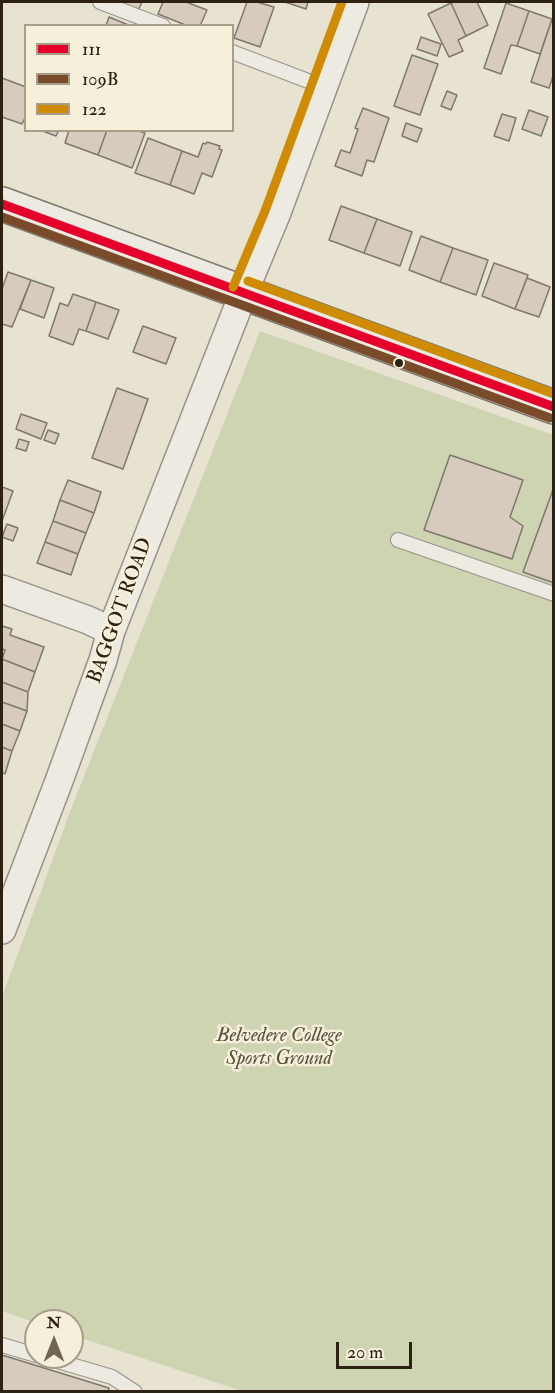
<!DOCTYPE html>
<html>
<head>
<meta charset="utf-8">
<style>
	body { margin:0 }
	#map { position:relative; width:555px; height:1393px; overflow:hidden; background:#e8e3d1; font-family:"IM FELL Double Pica",serif }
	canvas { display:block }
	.frame { position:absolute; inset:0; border:3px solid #2d2112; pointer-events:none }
	.legend { position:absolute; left:24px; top:24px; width:210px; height:108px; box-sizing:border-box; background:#f6f0db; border:2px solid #a69d8b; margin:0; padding:8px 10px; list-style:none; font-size:18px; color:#2d2112 }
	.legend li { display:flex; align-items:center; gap:12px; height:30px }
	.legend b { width:30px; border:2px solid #a69d8b }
	.north { position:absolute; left:24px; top:1309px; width:60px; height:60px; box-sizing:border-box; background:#f6f0db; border:2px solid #a69d8b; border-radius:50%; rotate:0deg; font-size:16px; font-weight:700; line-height:24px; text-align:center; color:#2d2112 }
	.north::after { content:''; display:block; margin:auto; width:21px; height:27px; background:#6e6555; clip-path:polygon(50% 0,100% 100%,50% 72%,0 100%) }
	.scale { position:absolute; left:336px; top:1342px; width:76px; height:27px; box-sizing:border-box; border:3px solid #2d2112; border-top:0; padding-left:8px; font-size:18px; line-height:21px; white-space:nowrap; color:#2d2112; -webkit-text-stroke:4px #f6f0db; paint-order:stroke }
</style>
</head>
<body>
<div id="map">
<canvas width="555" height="1393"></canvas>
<div class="frame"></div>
<ul class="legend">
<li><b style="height:8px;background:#e4002b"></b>111</li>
<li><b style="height:8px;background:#7a4b2a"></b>109B</li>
<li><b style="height:8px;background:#cf8b04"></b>122</li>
</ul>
<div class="north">N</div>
<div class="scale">20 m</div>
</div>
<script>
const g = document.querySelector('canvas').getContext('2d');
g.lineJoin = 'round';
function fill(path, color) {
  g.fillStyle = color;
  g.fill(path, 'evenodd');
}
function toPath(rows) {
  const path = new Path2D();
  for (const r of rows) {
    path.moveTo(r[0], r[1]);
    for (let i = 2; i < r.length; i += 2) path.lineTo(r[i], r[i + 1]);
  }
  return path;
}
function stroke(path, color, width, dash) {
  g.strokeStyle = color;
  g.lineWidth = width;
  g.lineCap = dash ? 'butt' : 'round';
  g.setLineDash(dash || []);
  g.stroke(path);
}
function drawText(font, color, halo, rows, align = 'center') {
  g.font = font + ' "IM FELL Double Pica",serif';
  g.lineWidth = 5;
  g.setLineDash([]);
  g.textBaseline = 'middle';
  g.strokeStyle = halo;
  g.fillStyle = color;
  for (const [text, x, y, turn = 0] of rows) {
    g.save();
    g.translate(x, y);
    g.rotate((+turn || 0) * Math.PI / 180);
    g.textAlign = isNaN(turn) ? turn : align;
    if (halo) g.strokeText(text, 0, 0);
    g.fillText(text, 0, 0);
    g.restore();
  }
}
fill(toPath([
	[260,331,553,435,553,1391,242,1391,72,1335,72,1321,36,1321,36,1323,2,1311,2,997,73,804]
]), '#ced3b2');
const building = toPath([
	[106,2,142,2,137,13,106,2],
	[163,2,186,2,207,10,200,26,188,26,158,14,163,2],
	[247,2,257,2,274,7,260,47,234,38,247,2],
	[285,2,308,2,306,9,285,2],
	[455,2,477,2,488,25,466,36,451,3,455,2],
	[451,3,466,36,458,40,463,51,449,57,428,14,451,3],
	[506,3,529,11,517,46,511,45,501,74,484,68,506,3],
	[529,11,552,19,540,54,517,46,529,11],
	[109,17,131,26,106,26,109,17],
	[552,19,554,19,554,73,549,88,531,82,552,19],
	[421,37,441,44,437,56,417,49,421,37],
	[412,55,438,64,420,115,394,106,412,55],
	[2,78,26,87,26,116,22,124,2,117,2,78],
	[447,91,457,95,451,110,441,106,447,91],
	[363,108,389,118,374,162,367,160,362,176,335,166,341,150,350,153,358,129,355,128,363,108],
	[529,110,548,117,541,136,522,129,529,110],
	[502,114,516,118,509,141,494,136,502,114],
	[406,123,422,129,417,142,402,136,406,123],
	[40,130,59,130,56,136,40,130],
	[69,130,107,130,98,155,65,143,69,130],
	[107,130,136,130,145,133,132,168,98,155,107,130],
	[148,138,182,151,170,185,135,173,148,138],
	[207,142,220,146,219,149,222,150,212,177,202,173,194,194,170,185,182,151,198,157,203,143,206,144,207,142],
	[341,206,377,219,364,253,329,240,341,206],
	[377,219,412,232,400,266,364,253,377,219],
	[421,236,453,248,440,282,409,270,421,236],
	[453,248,488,260,476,295,440,282,453,248],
	[494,263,528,275,515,309,482,296,494,263],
	[8,272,31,280,12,327,2,324,2,289,8,272],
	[527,278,550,287,539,317,515,309,527,278],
	[31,280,54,288,44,318,20,309,31,280],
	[73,294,96,302,86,331,79,329,73,345,49,336,60,303,68,306,73,294],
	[96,302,119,310,108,339,86,331,96,302],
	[143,326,176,338,166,364,133,352,143,326],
	[117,388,148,399,123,469,92,458,117,388],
	[21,414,47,423,41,439,16,429,21,414],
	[48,430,59,434,55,444,44,440,48,430],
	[19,439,29,442,26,451,16,448,19,439],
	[450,455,523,480,510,517,523,526,512,559,424,530,450,455],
	[68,480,101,492,94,513,60,500,68,480],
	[2,487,13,491,2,521,2,487],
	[554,487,554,583,523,572,554,487],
	[60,500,94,513,86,533,53,521,60,500],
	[53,521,86,533,78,554,45,542,53,521],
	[7,524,18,528,13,541,2,537,7,524],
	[45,542,78,554,71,575,37,563,45,542],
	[2,626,12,629,10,635,44,647,35,672,2,659,5,650,2,649,2,626],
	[2,659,35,672,28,692,2,682,2,659],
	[2,682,28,692,27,711,2,702,2,682],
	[2,702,27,711,20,731,2,724,2,702],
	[2,724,20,731,12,751,2,747,2,724],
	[2,747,12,751,5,774,2,772,2,747],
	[2,1355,109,1388,108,1392,2,1392,2,1355]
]);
fill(building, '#d7cbbe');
stroke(building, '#7c786d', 1.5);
const service = toPath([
	[100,2,163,26],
	[232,52,324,87],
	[398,540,554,594],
	[2,1345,36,1355],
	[44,1357,112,1377,135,1392]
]);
const minor = toPath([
	[2,589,88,620,111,631],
	[2,930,59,781,103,660,111,631,244,292,276,215,355,2]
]);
const secondary = toPath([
	[2,204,554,407]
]);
stroke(service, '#979287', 16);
stroke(minor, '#979287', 30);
stroke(secondary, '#7c786d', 36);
stroke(service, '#eceae1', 14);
stroke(minor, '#eceae1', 27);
stroke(secondary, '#eceae1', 33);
stroke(toPath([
	[2,204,554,407]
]), '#e4002b', 9);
stroke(toPath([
	[2,217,550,418]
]), '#7a4b2a', 9);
stroke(toPath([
	[248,281,554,394],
	[233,287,265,211,342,2]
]), '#cf8b04', 9);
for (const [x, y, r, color] of [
	[399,363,5,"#2d2112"]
]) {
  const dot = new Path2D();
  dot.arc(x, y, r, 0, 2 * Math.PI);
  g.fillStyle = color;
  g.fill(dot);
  stroke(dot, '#f6f0db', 2);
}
drawText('20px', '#2d2112', '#f6f0db', [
	["BAGGOT ROAD",121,611,-70]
]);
drawText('italic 20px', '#57533a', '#f6f0db', [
	["Belvedere College",279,1037],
	["Sports Ground",279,1060]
]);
</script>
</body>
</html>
